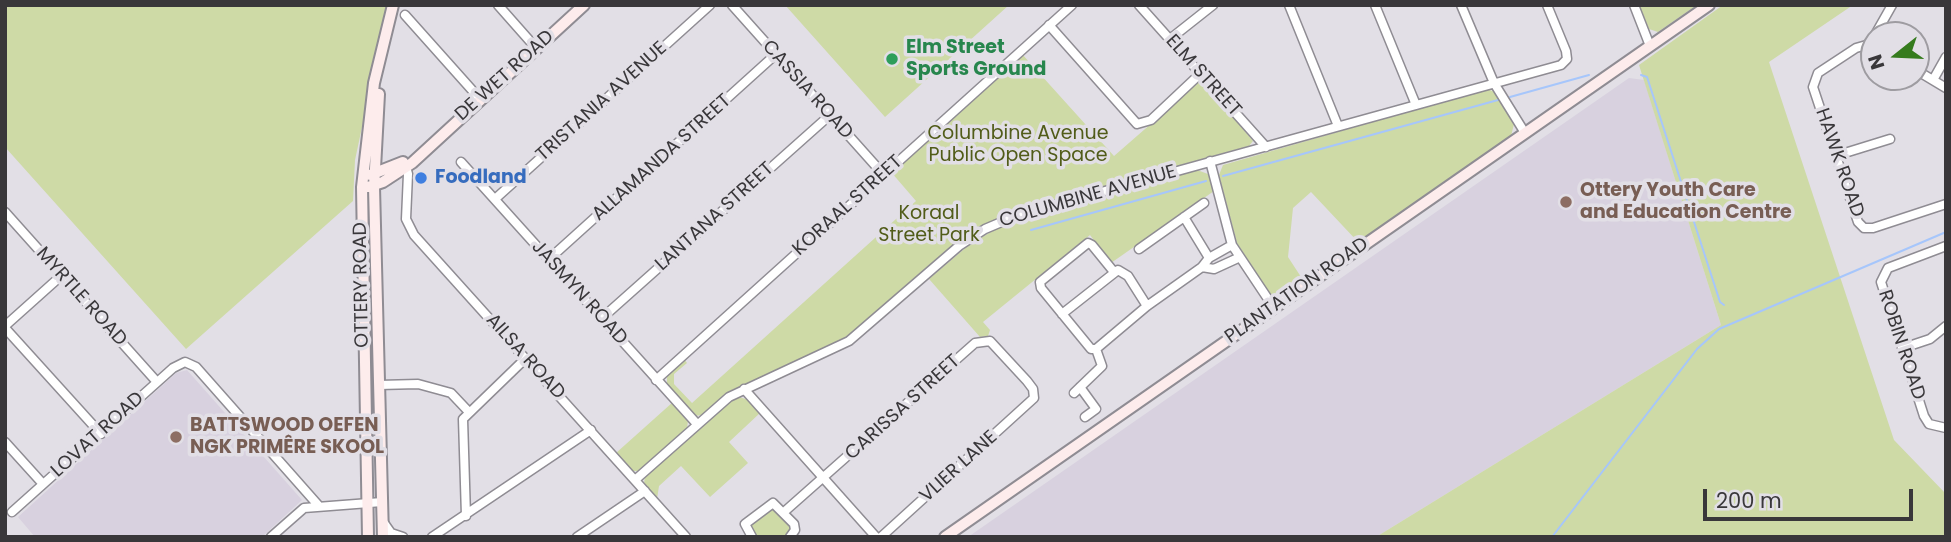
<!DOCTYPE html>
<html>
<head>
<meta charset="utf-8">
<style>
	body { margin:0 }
	#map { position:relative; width:1951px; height:542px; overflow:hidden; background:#e2dfe6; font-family:Poppins,sans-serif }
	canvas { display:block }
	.frame { position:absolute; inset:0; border:7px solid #39373a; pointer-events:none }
	.north { position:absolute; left:1860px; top:21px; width:70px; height:70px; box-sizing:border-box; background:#e2dfe6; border:2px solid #9e9ca1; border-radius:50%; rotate:252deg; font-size:19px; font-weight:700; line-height:28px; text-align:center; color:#39373a }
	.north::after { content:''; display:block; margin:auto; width:24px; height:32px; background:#357b1d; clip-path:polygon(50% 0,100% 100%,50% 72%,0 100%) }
	.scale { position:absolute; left:1703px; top:489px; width:210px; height:32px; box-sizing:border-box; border:4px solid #39373a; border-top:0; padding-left:9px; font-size:21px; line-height:24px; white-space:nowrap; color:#39373a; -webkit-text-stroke:5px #e2dfe6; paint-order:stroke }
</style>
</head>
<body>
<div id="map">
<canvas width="1951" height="542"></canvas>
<div class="frame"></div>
<div class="north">N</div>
<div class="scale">200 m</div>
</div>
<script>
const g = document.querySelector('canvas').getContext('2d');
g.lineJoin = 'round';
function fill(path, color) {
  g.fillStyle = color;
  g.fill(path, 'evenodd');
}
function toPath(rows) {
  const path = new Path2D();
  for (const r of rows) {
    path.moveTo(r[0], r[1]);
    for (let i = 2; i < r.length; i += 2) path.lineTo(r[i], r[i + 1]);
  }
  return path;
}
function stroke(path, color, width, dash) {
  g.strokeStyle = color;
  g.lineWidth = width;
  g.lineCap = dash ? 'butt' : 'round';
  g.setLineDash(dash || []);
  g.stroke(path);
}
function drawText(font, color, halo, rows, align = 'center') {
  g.font = font + ' Poppins,sans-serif';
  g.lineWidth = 7;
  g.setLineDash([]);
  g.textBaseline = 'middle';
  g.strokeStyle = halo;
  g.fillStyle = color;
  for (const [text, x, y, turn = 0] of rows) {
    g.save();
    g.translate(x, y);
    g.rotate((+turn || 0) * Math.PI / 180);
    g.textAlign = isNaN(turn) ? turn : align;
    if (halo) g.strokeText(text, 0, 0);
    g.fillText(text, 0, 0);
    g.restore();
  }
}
fill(toPath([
	[1629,78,1644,80,1721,325,1376,537,968,537],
	[187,370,302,500,262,537,35,537,18,517,176,373]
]), '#d8d1df');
fill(toPath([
	[5,5,388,5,355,160,353,201,186,349,5,147],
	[785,5,1009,5,885,117],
	[1639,5,1697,5,1658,32,1649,29],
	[1723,5,1853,5,1769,62,1894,440,1946,494,1946,537,1376,537,1721,325,1639,65],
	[1022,54,1114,156,1199,82,1205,83,1253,141,1249,146,1022,209,988,223,953,245,847,338,728,392,702,415,695,416,667,386,667,374,684,359,687,363,674,374,674,384,692,403,916,201,891,172],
	[1487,89,1495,92,1514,124,1511,136,1358,242,1311,192,1293,208,1288,257,1303,280,1281,295,1270,294,1237,243,1219,175,1223,165],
	[1197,170,1208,174,1214,191,1111,263,1090,235,983,322,990,330,988,336,980,337,929,279,970,244,1003,225],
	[739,397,749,400,760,413,729,442,748,463,710,497,681,466,659,486,657,499,644,484,645,476,725,404],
	[673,402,688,420,687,429,640,471,632,471,616,453],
	[774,506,793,528,786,537,756,537,750,524]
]), '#cedaa6');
stroke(toPath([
	[1641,75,1647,77,1720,302,1724,305],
	[1510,97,1589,75],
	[1223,176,1498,100],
	[1031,230,1206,181],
	[1552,537,1697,349,1719,329,1946,232]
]), '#a6c6fb', 2);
const street = toPath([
	[498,5,536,48],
	[732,5,883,174],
	[1139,5,1266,147],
	[1289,5,1338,126],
	[1375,5,1416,105],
	[1461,5,1494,83,1525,133],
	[1634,5,1650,46],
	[405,15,480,99],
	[1049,25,1137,124,1151,120,1201,73],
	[1875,35,1892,5],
	[1170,39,1213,5],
	[1870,44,1856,48,1818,73,1813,87,1858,222,1864,228,1873,228,1946,204],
	[1916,70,1946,88],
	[1933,80,1946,57],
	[1835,156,1890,139],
	[1210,161,1232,245,1274,308],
	[461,162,697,424],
	[405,164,408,174,406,219,414,235,686,537],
	[495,199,710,5],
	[5,212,157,382],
	[1184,217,1209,258],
	[1946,246,1888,268,1881,282,1924,416,1929,424,1946,428],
	[1139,249,1204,203],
	[548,260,775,55],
	[1202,267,1214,269,1238,258],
	[1114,272,1092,245,1088,243,1040,282,1041,288,1091,349,1096,349,1147,306,1202,267,1209,258,1232,245],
	[1062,314,1118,270,1128,276,1147,306],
	[601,319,830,115],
	[5,326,62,275],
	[5,328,101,434],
	[1903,348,1930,339,1946,326],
	[656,380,1072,5],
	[379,385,418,384,451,393,468,411],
	[1080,387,1096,409,1085,417],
	[744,389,876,537],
	[1074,393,1102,366,1096,349],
	[5,442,43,484],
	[635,480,729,397,849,341,959,246,985,229,1018,215,1561,65,1567,59,1566,51,1547,5],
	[12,512,173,368,185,362,196,367,318,505],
	[784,512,975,343,990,341,1027,381,1033,389,1034,398,881,537],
	[466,516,463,419,526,358],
	[384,523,391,533,403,537],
	[271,537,304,508,382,502],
	[432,537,591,430],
	[577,537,645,491],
	[752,537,745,524,773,503,794,524,795,530,790,537]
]);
const secondary = toPath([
	[379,94,374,187,383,537],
	[370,175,403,162],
	[368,187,383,182,412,163,584,5],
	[368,537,362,187,374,83,393,5],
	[945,537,1709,5]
]);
stroke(street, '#8f8c93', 11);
stroke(secondary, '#8f8c93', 14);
stroke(street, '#fff', 8);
stroke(secondary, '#fdecec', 10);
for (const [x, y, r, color] of [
	[892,59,7,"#2e9e5b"],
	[421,178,7,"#3f7fe0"],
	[1566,202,7,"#8d6e63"],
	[176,437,7,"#8d6e63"]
]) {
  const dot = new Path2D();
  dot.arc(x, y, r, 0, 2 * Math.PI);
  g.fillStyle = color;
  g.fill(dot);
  stroke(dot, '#e2dfe6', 2.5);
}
drawText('bold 19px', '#27864d', '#e2dfe6', [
	["Elm Street",906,48],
	["Sports Ground",906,70]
], 'left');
drawText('19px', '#39373a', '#e2dfe6', [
	["DE WET ROAD",505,76,-42],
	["ELM STREET",1203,76,48],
	["CASSIA ROAD",807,90,48],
	["TRISTANIA AVENUE",602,102,-42],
	["ALLAMANDA STREET",662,158,-42],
	["HAWK ROAD",1839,163,71],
	["COLUMBINE AVENUE",1088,197,-16],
	["KORAAL STREET",848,206,-42],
	["LANTANA STREET",715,217,-42],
	["OTTERY ROAD",362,285,-91],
	["PLANTATION ROAD",1297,291,-35],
	["JASMYN ROAD",579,293,48],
	["MYRTLE ROAD",81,297,48],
	["ROBIN ROAD",1901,345,72],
	["AILSA ROAD",525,357,48],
	["CARISSA STREET",903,408,-42],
	["LOVAT ROAD",98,435,-42],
	["VLIER LANE",959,467,-42]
]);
drawText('19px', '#515c19', '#e2dfe6', [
	["Columbine Avenue",1018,134],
	["Public Open Space",1018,156],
	["Koraal",929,214],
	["Street Park",929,236]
]);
drawText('bold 19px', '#366cbe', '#e2dfe6', [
	["Foodland",435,178]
], 'left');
drawText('bold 19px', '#785e54', '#e2dfe6', [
	["Ottery Youth Care",1580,191],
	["and Education Centre",1580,213],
	["BATTSWOOD OEFEN",190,426],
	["NGK PRIMÊRE SKOOL",190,448]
], 'left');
</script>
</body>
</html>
